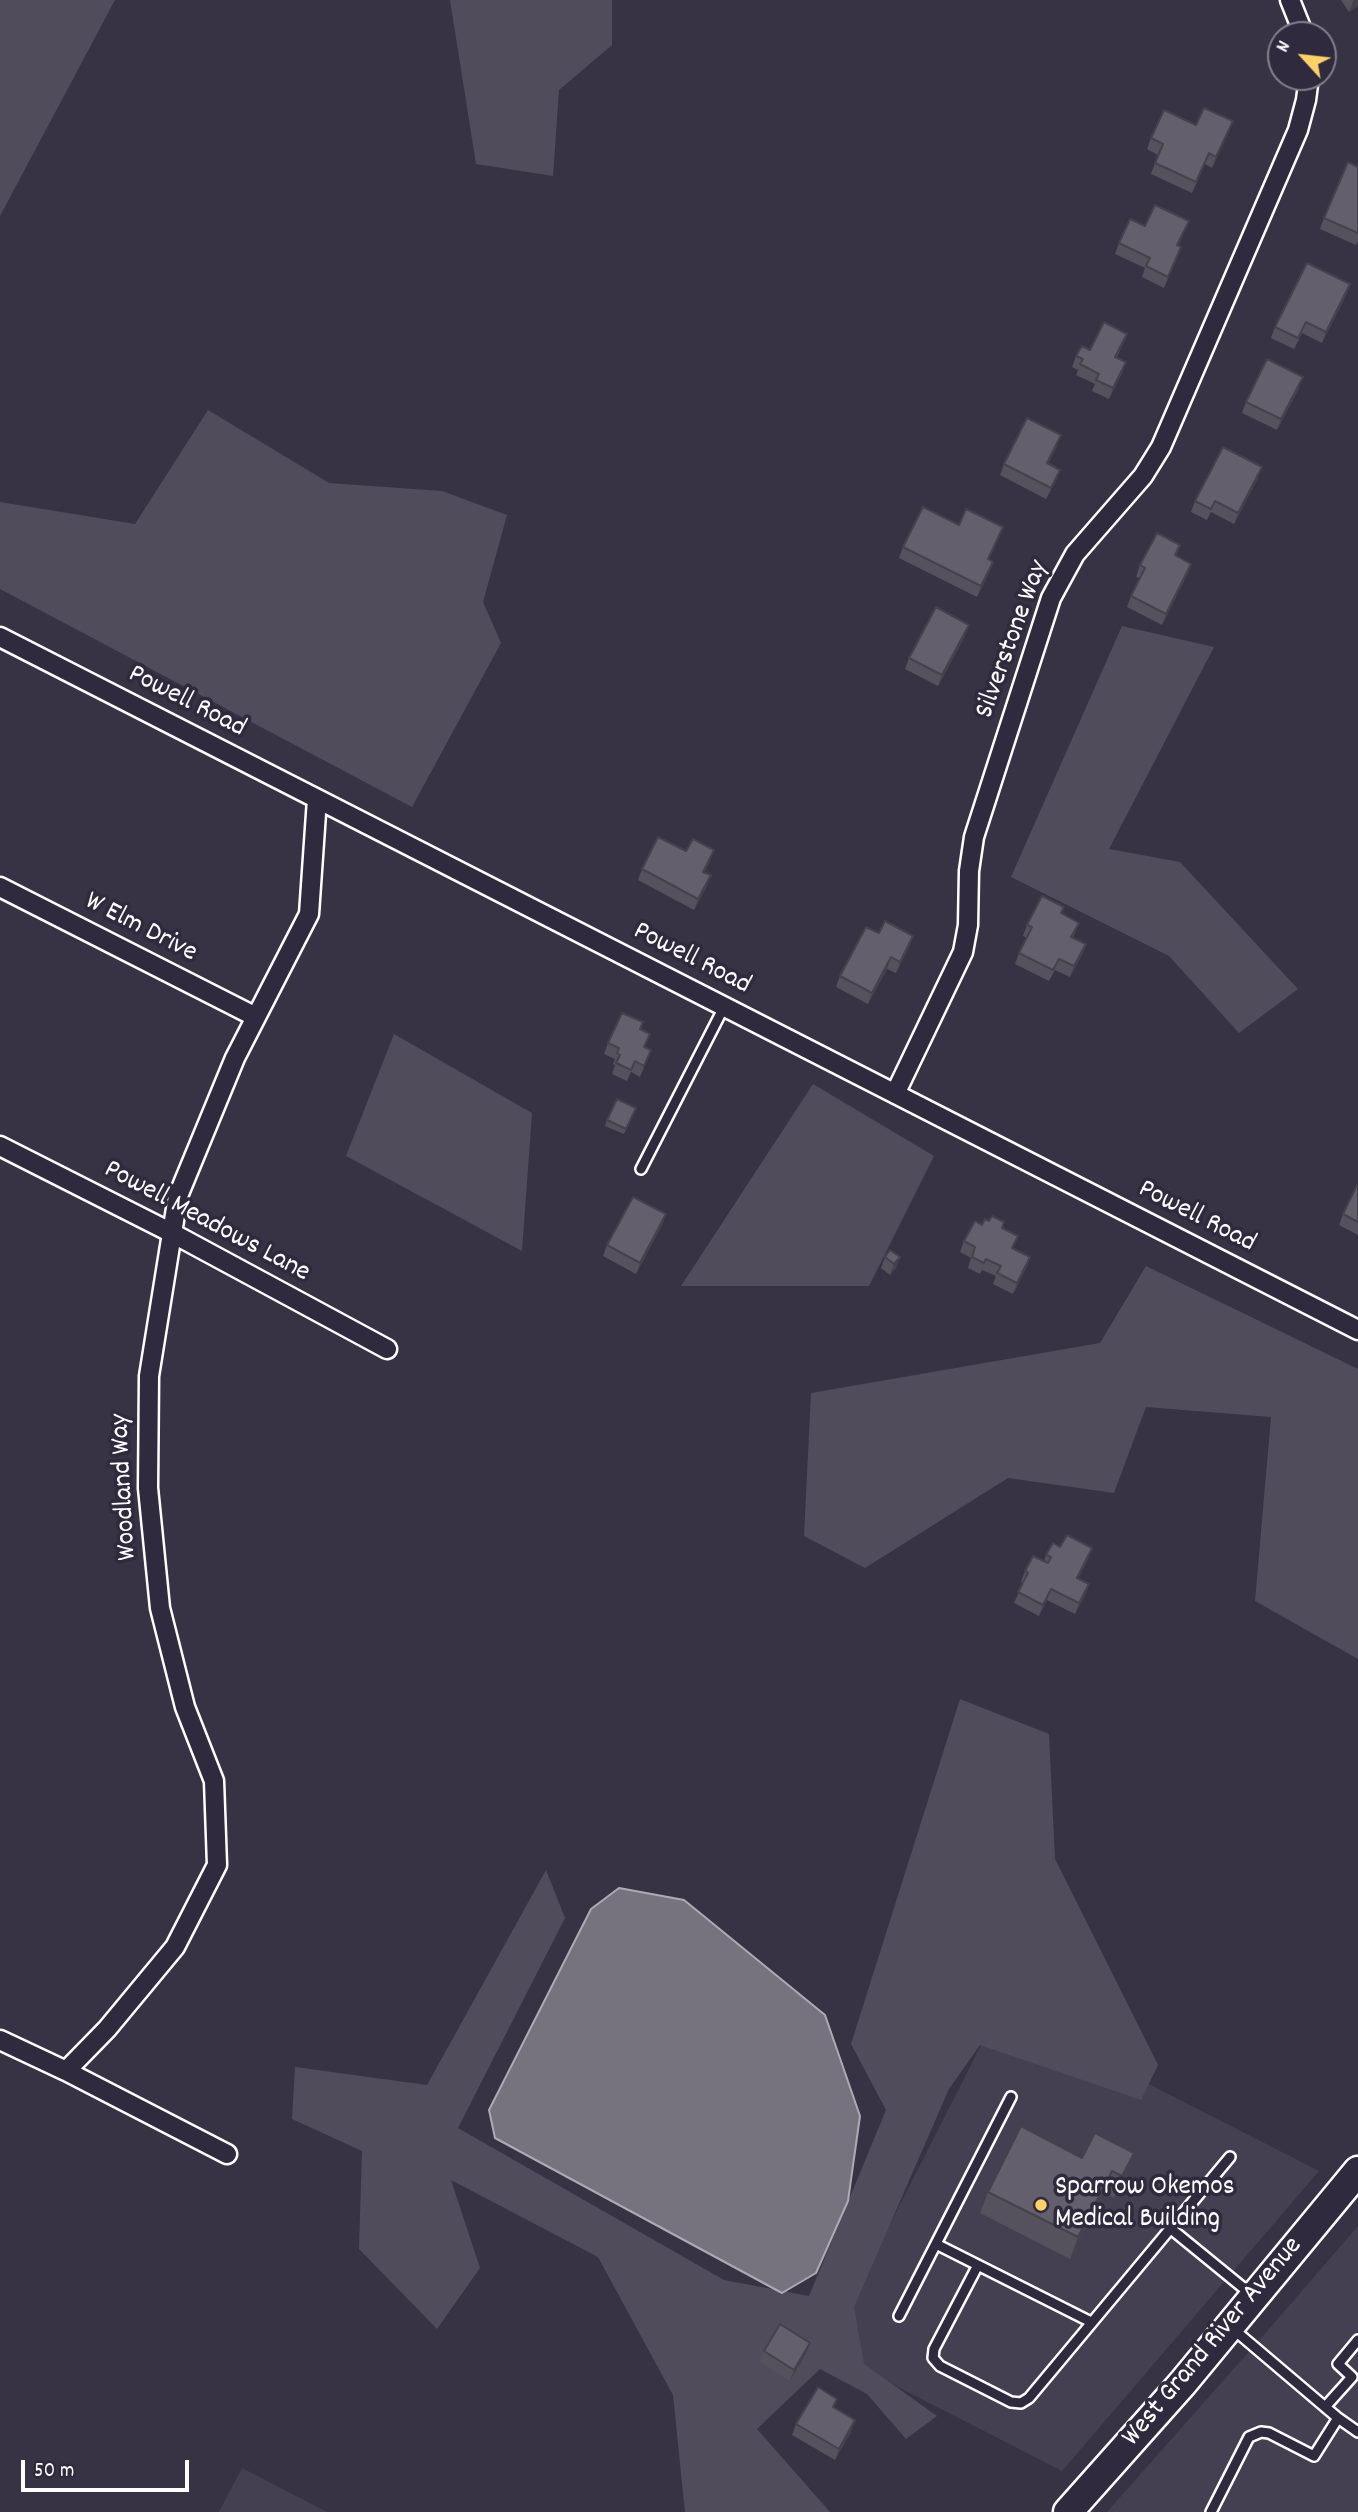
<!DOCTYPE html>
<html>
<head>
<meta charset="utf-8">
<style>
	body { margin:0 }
	#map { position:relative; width:1358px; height:2512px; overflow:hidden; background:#373345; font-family:Dekko,sans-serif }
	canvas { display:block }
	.north { position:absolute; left:1267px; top:21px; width:70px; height:70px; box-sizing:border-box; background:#2f2a3d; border:2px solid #827f8b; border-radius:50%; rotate:297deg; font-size:19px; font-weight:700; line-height:28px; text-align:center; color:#fff }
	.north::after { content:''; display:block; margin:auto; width:24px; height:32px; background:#ffd166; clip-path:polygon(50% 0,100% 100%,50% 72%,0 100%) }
	.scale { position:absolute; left:21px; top:2460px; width:168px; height:32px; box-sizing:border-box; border:4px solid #fff; border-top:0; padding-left:9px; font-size:21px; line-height:24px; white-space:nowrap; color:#fff; -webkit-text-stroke:5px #2f2a3d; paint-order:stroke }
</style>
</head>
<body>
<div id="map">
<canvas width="1358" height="2512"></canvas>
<div class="north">N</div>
<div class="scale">50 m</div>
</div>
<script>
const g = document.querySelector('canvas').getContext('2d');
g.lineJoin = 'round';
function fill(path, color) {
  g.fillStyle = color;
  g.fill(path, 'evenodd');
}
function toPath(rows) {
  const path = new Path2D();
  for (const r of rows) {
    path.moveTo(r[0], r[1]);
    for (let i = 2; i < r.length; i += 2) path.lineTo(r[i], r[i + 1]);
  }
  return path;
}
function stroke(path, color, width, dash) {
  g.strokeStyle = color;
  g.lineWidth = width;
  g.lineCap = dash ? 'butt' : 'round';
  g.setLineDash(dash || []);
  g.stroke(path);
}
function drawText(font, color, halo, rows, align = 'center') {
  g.font = font + ' Dekko,sans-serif';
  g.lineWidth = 7;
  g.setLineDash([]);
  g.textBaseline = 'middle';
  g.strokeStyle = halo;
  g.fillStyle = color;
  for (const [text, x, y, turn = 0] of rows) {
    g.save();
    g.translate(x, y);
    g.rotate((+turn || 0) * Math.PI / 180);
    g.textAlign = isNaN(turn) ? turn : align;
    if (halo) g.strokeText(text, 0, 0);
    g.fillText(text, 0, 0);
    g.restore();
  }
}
fill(toPath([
	[1000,2008,1319,2171,1062,2471,826,2350],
	[1358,2226,1358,2512,1107,2512,1269,2329],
	[242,2468,327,2512,219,2512]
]), '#444051');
fill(toPath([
	[0,0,115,0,0,216],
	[450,0,612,0,612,45,559,90,553,176,476,164],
	[208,410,329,483,442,491,507,515,483,602,501,643,412,807,0,589,0,502,135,524],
	[1122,626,1214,647,1109,849,1180,862,1298,989,1239,1033,1169,956,1011,877],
	[394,1034,532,1113,522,1251,346,1156],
	[813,1084,934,1156,869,1286,681,1286],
	[1146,1266,1358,1369,1358,1659,1255,1601,1271,1417,1146,1407,1114,1493,1008,1478,865,1568,804,1536,811,1393,1100,1343],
	[960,1699,1049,1734,1055,1859,1158,2065,1141,2100,980,2045,949,2089,854,2307,864,2364,937,2416,906,2439,867,2394,820,2369,757,2429,830,2512,685,2512,673,2395,598,2257,451,2180,480,2268,437,2329,359,2249,362,2151,292,2119,295,2067,427,2085,546,1870,565,1918,458,2128,724,2280,809,2296,886,2110,851,2044]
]), '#514c5c');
const water = toPath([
	[619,1888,684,1900,825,2015,860,2116,848,2201,816,2273,782,2293,495,2138,489,2110,591,1909,619,1888]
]);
fill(water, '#76737f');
stroke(water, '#adabb2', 2);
const lane = toPath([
	[641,1169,724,1007],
	[1170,2228,1252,2295],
	[936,2244,1091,2322],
	[978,2265,934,2349,933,2358,940,2366,1011,2402,1021,2403,1029,2398,1230,2157],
	[899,2316,1011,2097],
	[1232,2328,1338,2418,1358,2432],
	[1325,2407,1352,2377,1338,2364,1358,2340],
	[1211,2512,1249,2437,1261,2432,1269,2433,1314,2456,1338,2418]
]);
const street = toPath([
	[1290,0,1304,35],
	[0,637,1358,1330],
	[0,887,256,1017],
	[895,1094,963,952,968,925,969,871,974,837,1051,598,1075,554,1143,476,1161,447,1298,130,1306,100,1309,77],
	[0,1146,172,1233,387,1349],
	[0,2040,66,2071,227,2154],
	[66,2071,107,2029,175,1947,217,1865,214,1781,185,1707,160,1608,148,1488,149,1376,178,1196,235,1058,309,914,317,799]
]);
const primary = toPath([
	[1068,2512,1182,2384,1358,2171]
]);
stroke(lane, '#fff', 14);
stroke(street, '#fff', 23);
stroke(primary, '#fff', 33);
stroke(lane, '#2f2a3d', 9);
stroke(street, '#2f2a3d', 18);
stroke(primary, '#2f2a3d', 28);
fill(toPath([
	[1341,0,1358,0,1358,6,1349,12],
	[1233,121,1212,168,1205,164,1192,193,1151,174,1158,155,1147,149,1151,138,1196,125],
	[1358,167,1358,241,1356,245,1320,229,1324,218],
	[1189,221,1178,246,1177,258,1164,288,1142,277,1145,268,1115,254,1119,243,1145,226],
	[1350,284,1346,295,1322,343,1302,333,1294,349,1271,338,1275,327],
	[1127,334,1117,357,1126,362,1122,373,1109,399,1092,391,1095,384,1076,375,1078,370,1072,367,1076,356],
	[1299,388,1277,430,1242,413,1246,402],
	[1057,446,1048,464,1056,481,1046,499,1000,475,1004,464],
	[1258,478,1234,524,1211,512,1207,520,1191,512,1195,501],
	[959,525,1003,527,989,559,993,562,989,573,977,597,899,558,903,547],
	[1180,545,1176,556,1191,564,1187,575,1162,625,1127,607,1131,596,1140,578,1136,577,1140,565],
	[965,636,938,686,905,669,909,658],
	[686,851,710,861,704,872,707,886,694,910,638,880,642,869],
	[1062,914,1079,923,1073,937,1086,944,1082,955,1070,977,1055,970,1049,981,1015,964,1019,953,1027,938,1023,936,1027,925],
	[879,933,913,936,909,947,896,973,887,969,868,1004,836,987,840,976],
	[640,1029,645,1047,651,1050,640,1077,631,1072,627,1081,612,1074,615,1065,613,1064,615,1059,604,1054,608,1043],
	[634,1113,624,1134,605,1126,607,1120],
	[1358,1186,1358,1235,1339,1225,1343,1214],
	[666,1214,662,1225,636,1274,603,1256,607,1245],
	[982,1225,1002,1228,1013,1248,1030,1257,1026,1268,1013,1294,993,1284,996,1276,982,1270,980,1274,968,1268,971,1258,960,1252,964,1241],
	[890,1250,896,1268,890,1275,881,1268,885,1257],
	[1046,1555,1088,1559,1078,1578,1089,1584,1085,1595,1075,1614,1047,1600,1039,1616,1014,1603,1023,1583,1021,1582,1025,1571,1044,1561],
	[1082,2158,1126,2174,1114,2198,1104,2192,1070,2259,980,2213,988,2192],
	[764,2351,806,2354,790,2381,760,2362],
	[834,2408,851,2432,835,2460,792,2435,796,2424]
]), '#55525e');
fill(toPath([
	[1354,0,1358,0,1358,6,1349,12,1353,1],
	[1233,121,1229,132,1212,168,1216,157],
	[1181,247,1177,258,1164,288,1168,277],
	[1350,284,1346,295,1322,343,1326,332],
	[1126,362,1122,373,1109,399,1113,388],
	[1303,377,1299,388,1277,430,1281,419],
	[1061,435,1057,446,1043,474,1047,463],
	[1262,467,1258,478,1234,524,1238,513],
	[1060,470,1056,481,1046,499,1051,488],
	[1003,527,999,538,984,570,988,559],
	[993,562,989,573,977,597,981,586],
	[1191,564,1187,575,1162,625,1166,614],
	[969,625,965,636,938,686,942,675],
	[711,875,707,886,694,910,698,899],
	[913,936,909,947,896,973,900,962],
	[1086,944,1082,955,1070,977,1074,966],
	[891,957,887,969,868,1004,872,993],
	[666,1214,662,1225,636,1274,640,1263],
	[900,1257,896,1268,890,1275,894,1264],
	[1030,1257,1026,1268,1013,1294,1017,1283],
	[1092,1548,1088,1559,1073,1589,1077,1578],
	[1089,1584,1085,1595,1075,1614,1079,1603],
	[1051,1589,1047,1600,1039,1616,1043,1605],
	[1134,2153,1126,2174,1114,2198,1122,2176],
	[1112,2171,1104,2192,1070,2259,1078,2237],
	[810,2343,806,2354,790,2381,794,2370],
	[855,2420,851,2432,835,2460,839,2449]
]), '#45424c');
const building = toPath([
	[1204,108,1233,121,1216,157,1209,153,1196,182,1155,163,1163,144,1151,138,1164,110,1196,125,1204,108],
	[1348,162,1358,167,1358,233,1324,218,1348,162],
	[1155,205,1189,221,1177,245,1181,247,1168,277,1146,266,1150,258,1119,243,1130,219,1145,226,1155,205],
	[1307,263,1350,284,1326,332,1306,322,1298,338,1275,327,1307,263],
	[1104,322,1127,334,1115,357,1126,362,1113,388,1096,380,1099,374,1080,364,1083,359,1076,356,1082,346,1090,350,1104,322],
	[1267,359,1303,377,1281,419,1246,402,1267,359],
	[1027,418,1061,435,1047,463,1060,470,1051,488,1004,464,1027,418],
	[1223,447,1262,467,1238,513,1215,501,1211,509,1195,501,1223,447],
	[923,507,959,525,966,509,1003,527,988,559,993,562,981,586,903,547,923,507],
	[1157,533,1180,545,1175,555,1191,564,1166,614,1131,596,1145,568,1140,565,1157,533],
	[936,607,969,625,942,675,909,658,936,607],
	[658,837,686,851,693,839,714,850,703,872,711,875,698,899,642,869,658,837],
	[1042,896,1064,907,1061,913,1079,923,1071,937,1086,944,1074,966,1059,959,1053,970,1019,953,1032,927,1027,925,1042,896],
	[885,921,913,936,900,962,891,957,872,993,840,976,866,927,879,933,885,921],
	[622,1013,643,1022,640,1029,650,1034,644,1047,651,1050,644,1066,635,1061,631,1070,616,1063,620,1055,617,1053,619,1048,608,1043,622,1013],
	[617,1099,636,1108,626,1129,607,1120,617,1099],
	[1357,1185,1358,1186,1358,1222,1343,1214,1357,1185],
	[633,1197,666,1214,640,1263,607,1245,633,1197],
	[992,1216,1004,1222,1002,1228,1018,1236,1012,1248,1030,1257,1017,1283,997,1273,1001,1266,986,1259,984,1263,972,1257,975,1247,964,1241,975,1221,982,1225,985,1219,989,1221,992,1216],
	[890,1250,900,1257,894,1264,885,1257,890,1250],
	[1067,1535,1092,1548,1077,1578,1089,1584,1079,1603,1051,1589,1043,1605,1018,1592,1028,1573,1025,1571,1033,1556,1048,1563,1051,1557,1046,1555,1053,1543,1060,1547,1067,1535],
	[1021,2126,1082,2158,1095,2133,1134,2153,1122,2176,1112,2171,1078,2237,988,2192,1021,2126],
	[780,2324,810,2343,794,2370,764,2351,780,2324],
	[818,2387,837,2399,833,2407,855,2420,839,2449,796,2424,818,2387]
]);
fill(building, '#635f6d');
stroke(building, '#45424c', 2);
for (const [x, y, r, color] of [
	[1041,2205,7,"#ffd166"]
]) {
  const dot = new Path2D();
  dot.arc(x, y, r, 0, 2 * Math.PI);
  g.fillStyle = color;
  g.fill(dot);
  stroke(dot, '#2f2a3d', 2.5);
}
drawText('28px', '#fff', '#2f2a3d', [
	["Silverstone Way",1014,640,-70],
	["Powell Road",186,703,27],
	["W Elm Drive",140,929,27],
	["Powell Road",691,960,27],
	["Powell Road",1196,1218,27],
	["Powell Meadows Lane",206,1223,28],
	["Woodland Way",126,1487,-93],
	["West Grand River Avenue",1214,2343,-50]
]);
drawText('28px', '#fff', '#2f2a3d', [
	["Sparrow Okemos",1055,2189],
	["Medical Building",1055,2221]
], 'left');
</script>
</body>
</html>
